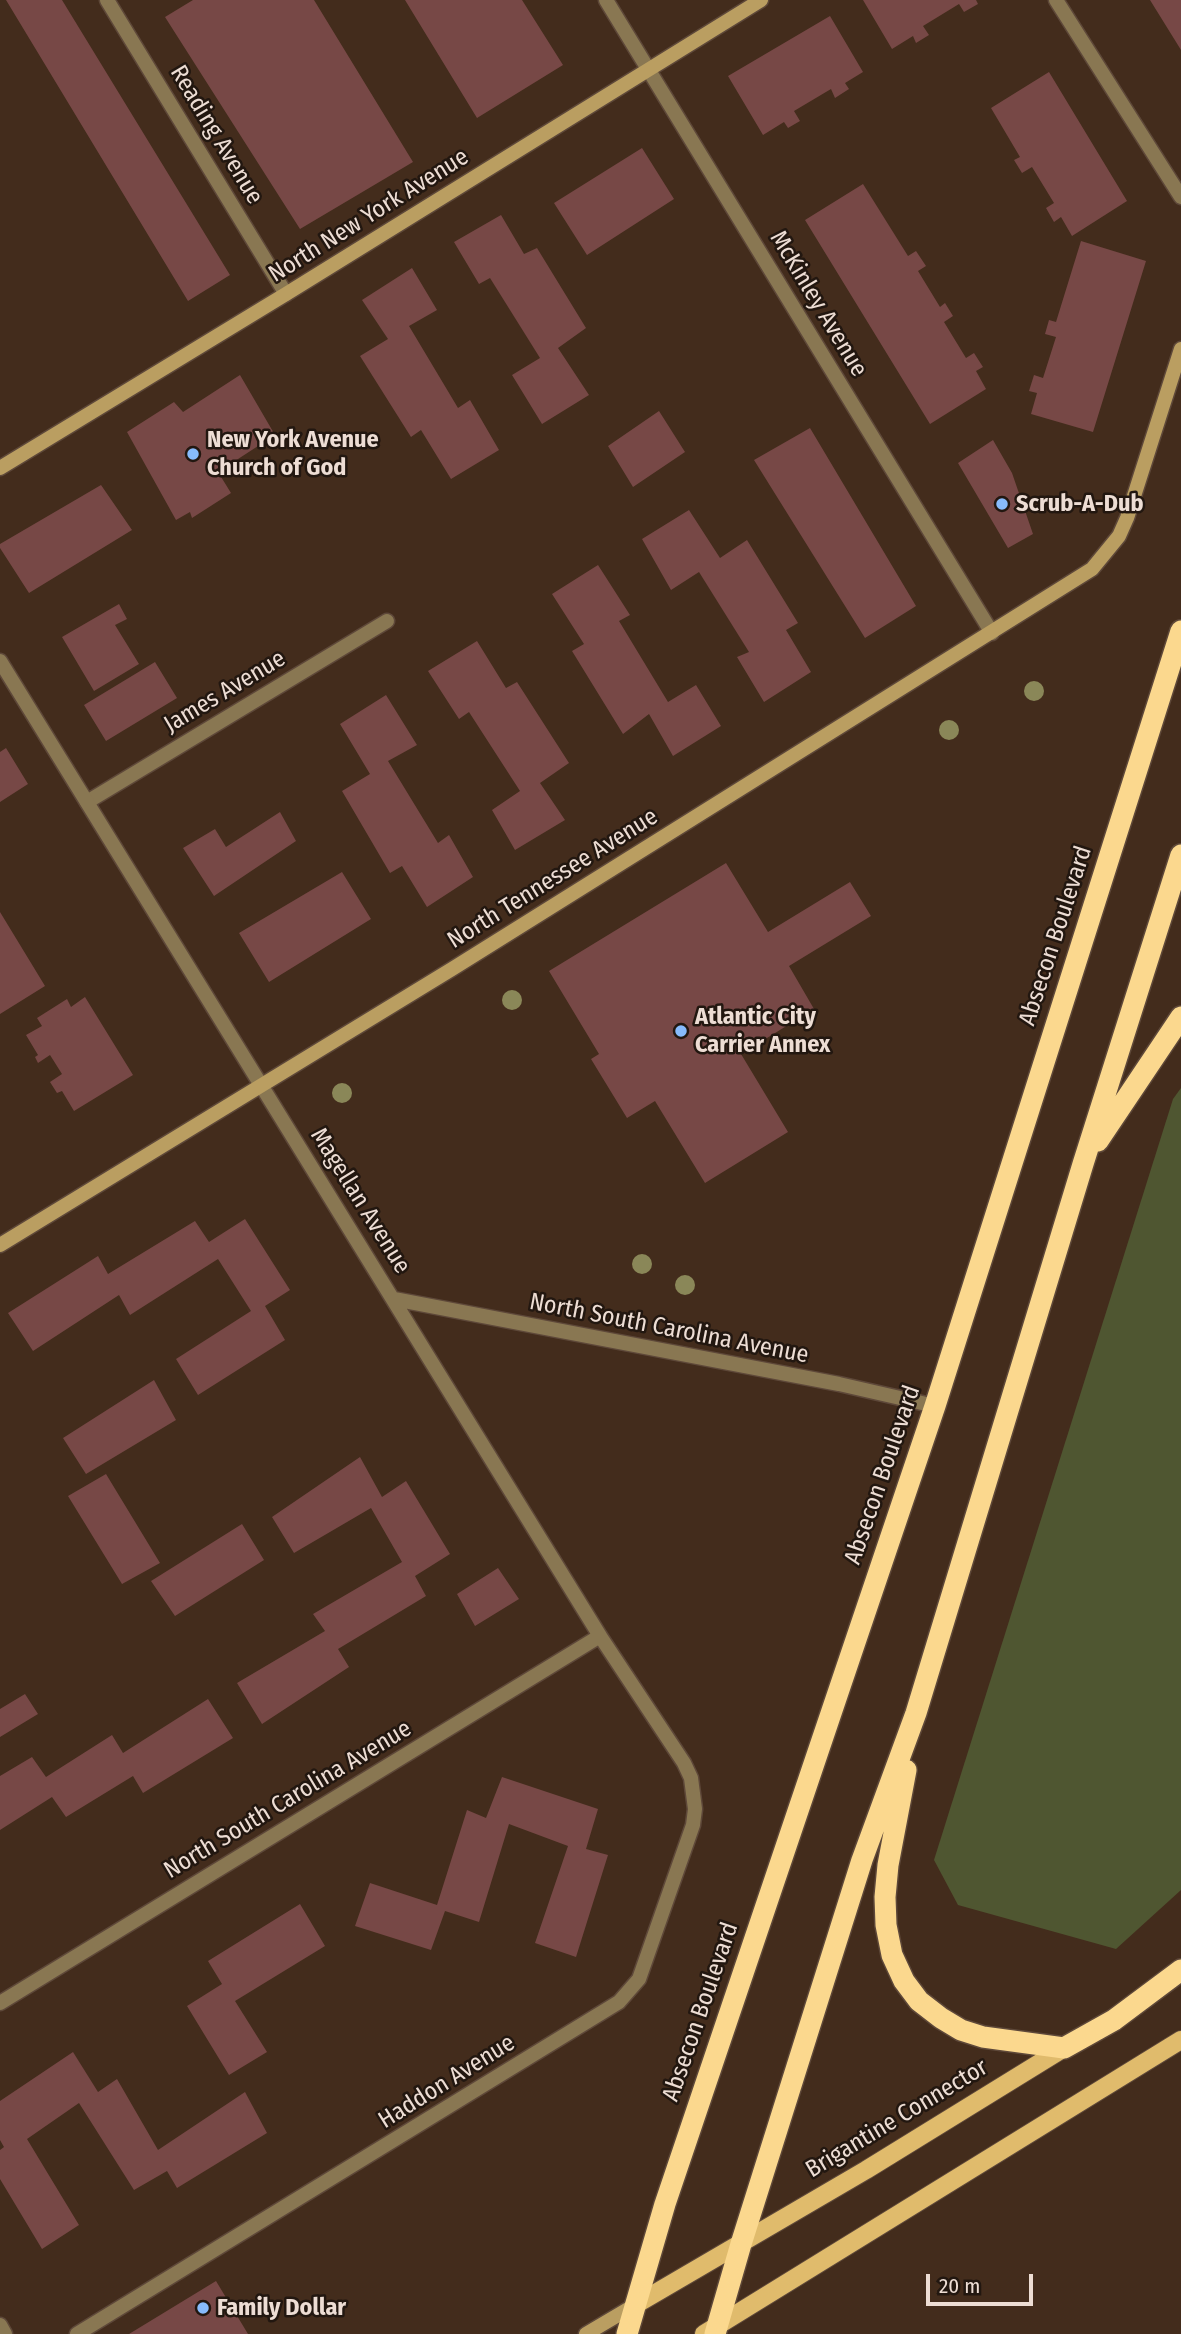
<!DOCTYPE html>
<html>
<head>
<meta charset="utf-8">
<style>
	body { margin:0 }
	#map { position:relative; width:1181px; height:2334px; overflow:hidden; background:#432c1c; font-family:"Fira Sans Condensed",sans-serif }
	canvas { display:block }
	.scale { position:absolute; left:926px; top:2274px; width:107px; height:32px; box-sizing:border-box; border:4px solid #edddd4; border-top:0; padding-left:9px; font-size:21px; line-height:24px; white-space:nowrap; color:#edddd4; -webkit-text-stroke:5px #221710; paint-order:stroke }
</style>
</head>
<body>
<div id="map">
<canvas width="1181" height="2334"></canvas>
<div class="scale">20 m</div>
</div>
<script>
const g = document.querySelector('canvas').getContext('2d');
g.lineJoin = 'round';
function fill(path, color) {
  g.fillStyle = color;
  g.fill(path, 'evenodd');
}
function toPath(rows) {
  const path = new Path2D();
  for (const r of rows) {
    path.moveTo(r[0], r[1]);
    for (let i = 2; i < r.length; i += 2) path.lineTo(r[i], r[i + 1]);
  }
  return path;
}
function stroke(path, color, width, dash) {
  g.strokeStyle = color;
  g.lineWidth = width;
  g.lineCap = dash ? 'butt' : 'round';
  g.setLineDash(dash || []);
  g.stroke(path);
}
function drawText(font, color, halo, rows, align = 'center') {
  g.font = font + ' "Fira Sans Condensed",sans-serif';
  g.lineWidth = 5;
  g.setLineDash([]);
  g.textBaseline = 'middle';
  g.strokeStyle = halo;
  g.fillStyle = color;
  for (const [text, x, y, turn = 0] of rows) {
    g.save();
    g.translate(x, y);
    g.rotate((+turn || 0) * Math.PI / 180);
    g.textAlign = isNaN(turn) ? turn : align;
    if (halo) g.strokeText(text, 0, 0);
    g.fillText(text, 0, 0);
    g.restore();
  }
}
fill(toPath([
	[1181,1088,1181,1890,1116,1949,958,1905,934,1860,1173,1099]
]), '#4f5631');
fill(toPath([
	[6,0,62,0,230,275,188,301],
	[193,0,314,0,413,162,300,229,165,17],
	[405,0,522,0,563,65,477,118],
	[863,0,976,0,978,4,964,12,959,4,923,26,929,35,916,43,913,36,892,49],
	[1150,0,1181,0,1181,50],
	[830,16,863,72,845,83,849,89,835,98,831,89,794,111,800,121,788,128,784,122,763,135,728,76],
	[1049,72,1127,201,1072,236,1061,217,1054,222,1046,208,1054,203,1032,167,1022,173,1014,160,1020,157,991,108],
	[642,148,674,199,587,255,554,203],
	[863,184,908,256,916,251,926,266,918,271,940,307,945,303,953,316,944,322,966,358,974,353,983,367,976,371,986,389,930,424,805,220],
	[501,215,524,254,537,248,586,328,558,348,589,395,542,424,512,375,540,358,490,278,479,284,454,242],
	[1081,241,1146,261,1093,432,1031,414,1037,393,1029,391,1034,375,1043,378,1056,337,1045,334,1049,320,1056,322],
	[412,268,437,310,409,326,458,408,470,400,499,450,451,479,421,430,411,437,360,356,388,339,362,300],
	[240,375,275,435,218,472,231,493,192,518,190,512,176,520,127,432,174,402,183,412],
	[659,411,685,452,633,487,608,446],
	[810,428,916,606,865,638,754,460],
	[993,440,1012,473,1033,534,1008,548,958,463],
	[101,485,132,530,29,593,0,548,0,544],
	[689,510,720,558,747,540,798,623,786,630,811,672,764,702,737,657,749,652,699,572,671,590,642,539],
	[598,565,630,615,619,621,668,702,696,685,721,726,673,756,649,714,623,734,572,651,584,644,552,594],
	[119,604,127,619,115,625,139,664,94,691,62,637],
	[477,641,506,688,517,682,569,763,540,783,565,820,515,850,492,810,520,791,469,712,459,719,428,671],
	[155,662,177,698,106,741,84,705],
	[386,695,417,745,388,761,438,843,449,835,473,877,427,907,402,866,390,873,342,791,370,774,340,724],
	[6,748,28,784,0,802,0,752],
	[280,812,296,841,214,896,183,848,215,829,226,847],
	[726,863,768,932,850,882,871,916,789,966,814,1009,741,1054,788,1132,705,1183,655,1101,627,1118,591,1059,599,1054,549,971],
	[342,872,371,919,269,982,239,933],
	[0,912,45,986,0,1014],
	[85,997,133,1075,74,1111,62,1091,57,1093,50,1082,62,1074,50,1055,38,1063,35,1057,38,1055,26,1035,42,1026,37,1018,67,999,71,1007],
	[245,1219,290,1290,265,1306,285,1340,198,1395,176,1359,251,1311,218,1259,130,1315,119,1295,33,1351,8,1313,98,1256,108,1274,195,1221,209,1242],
	[154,1380,176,1420,86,1474,63,1438],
	[360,1457,382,1497,406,1481,450,1554,415,1576,426,1596,338,1649,349,1667,262,1724,237,1683,325,1631,313,1614,402,1562,371,1508,294,1553,272,1517],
	[106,1474,160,1563,122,1584,68,1496],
	[242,1524,264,1560,175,1616,151,1581],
	[498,1568,519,1599,475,1626,457,1594],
	[25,1694,38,1714,0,1737,0,1709],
	[208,1699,233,1738,143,1793,133,1776,66,1817,52,1797,0,1830,0,1776,32,1757,46,1777,112,1735,123,1753],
	[502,1777,598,1809,586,1849,608,1855,576,1957,535,1943,568,1846,509,1824,479,1922,445,1911,431,1950,355,1926,370,1883,437,1905,467,1810,486,1818],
	[300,1904,325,1946,235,2001,267,2052,229,2075,187,2006,222,1984,208,1961],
	[73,2052,98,2092,117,2079,158,2150,245,2092,267,2133,177,2188,167,2171,134,2190,79,2103,27,2139,79,2225,42,2249,0,2179,0,2150,4,2147,0,2140,0,2101],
	[216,2281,248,2334,129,2334]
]), '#774846');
const lane = toPath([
	[87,802,387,621]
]);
const street = toPath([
	[107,0,286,294],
	[606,0,992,633],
	[1056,0,1181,197],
	[0,661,600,1636,684,1763,691,1778,695,1809,693,1825,639,1979,619,2002,77,2334],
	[394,1299,839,1384,935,1406],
	[0,2003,600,1636],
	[0,2325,5,2334]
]);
const secondary = toPath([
	[0,468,286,294,761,0],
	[0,1245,452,969,1092,569,1119,536,1127,518,1181,349],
	[586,2334,635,2305]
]);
const primary = toPath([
	[635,2305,866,2170,1064,2048],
	[704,2334,1181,2040]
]);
const highway = toPath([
	[1098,1141,1181,1017],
	[906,1770,888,1865,885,1897,886,1925,892,1955,904,1981,919,2001,941,2018,961,2030,983,2037,1064,2048,1114,2020,1181,1970],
	[627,2334,665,2204,935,1406,1181,631],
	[715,2334,741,2244,862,1860,916,1713,1083,1164,1181,855]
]);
stroke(lane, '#5e4839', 17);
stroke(street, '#5e4839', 17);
stroke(secondary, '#5e4839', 17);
stroke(primary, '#5e4839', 20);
stroke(highway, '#5e4839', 24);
stroke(lane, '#897752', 14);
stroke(street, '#897752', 14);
stroke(secondary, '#ba9e61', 14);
stroke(primary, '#e0bb6c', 18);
stroke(highway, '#fbd88e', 21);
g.fillStyle = '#8a8758';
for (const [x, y] of [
	[1034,691],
	[949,730],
	[512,1000],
	[342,1093],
	[642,1264],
	[685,1285]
]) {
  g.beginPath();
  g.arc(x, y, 10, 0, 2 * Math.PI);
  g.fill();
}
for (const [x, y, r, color] of [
	[193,454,7,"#87bbfc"],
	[1002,504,7,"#87bbfc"],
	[681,1031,7,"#87bbfc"],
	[203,2308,7,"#87bbfc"]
]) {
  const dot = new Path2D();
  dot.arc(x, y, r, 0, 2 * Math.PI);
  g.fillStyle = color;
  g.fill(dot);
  stroke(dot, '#221710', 2.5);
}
drawText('24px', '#edddd4', '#221710', [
	["Reading Avenue",216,135,59],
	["North New York Avenue",369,216,-32],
	["McKinley Avenue",818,304,59],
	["James Avenue",225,692,-31],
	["North Tennessee Avenue",553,879,-32],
	["Absecon Boulevard",1056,936,-72],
	["Magellan Avenue",360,1201,58],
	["North South Carolina Avenue",669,1329,11],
	["Absecon Boulevard",883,1475,-71],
	["North South Carolina Avenue",288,1800,-31],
	["Absecon Boulevard",701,2012,-71],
	["Haddon Avenue",447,2082,-32],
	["Brigantine Connector",897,2119,-31]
]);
drawText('bold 24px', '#edddd4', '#221710', [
	["New York Avenue",207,440],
	["Church of God",207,468],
	["Scrub-A-Dub",1016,504],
	["Atlantic City",695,1017],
	["Carrier Annex",695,1045],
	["Family Dollar",217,2308]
], 'left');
</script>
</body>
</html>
